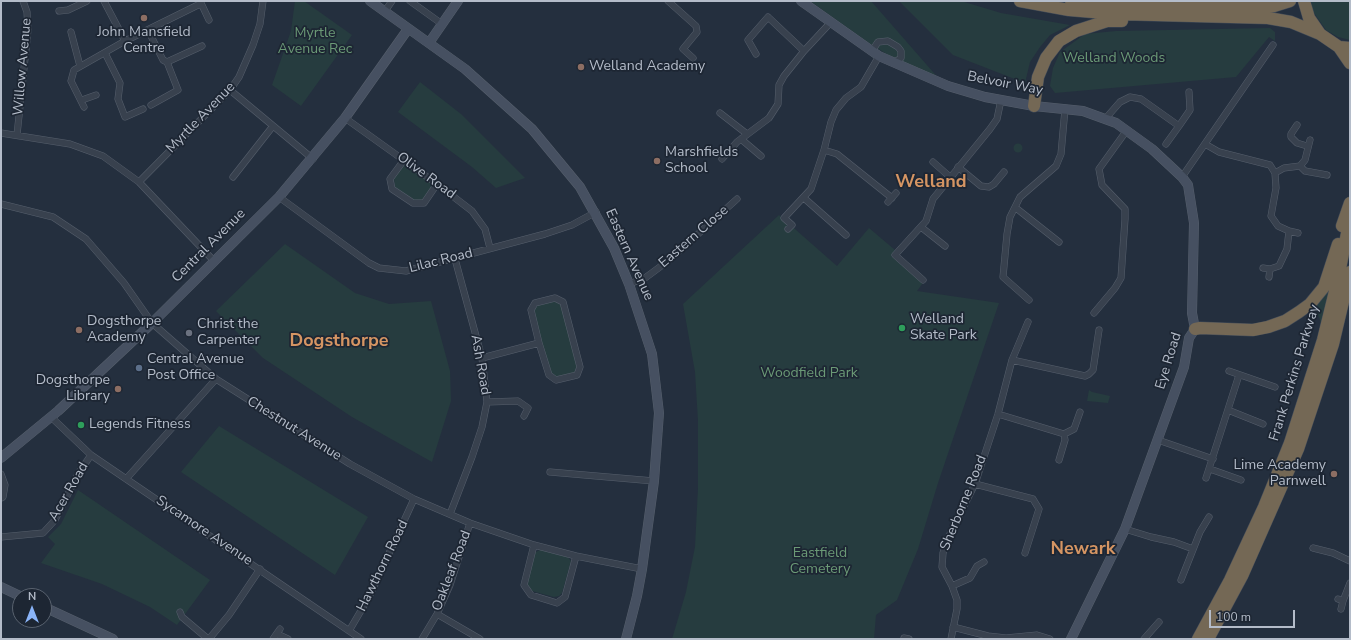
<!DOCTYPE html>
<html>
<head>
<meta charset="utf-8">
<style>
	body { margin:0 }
	#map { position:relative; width:1351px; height:640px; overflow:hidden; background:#242f3e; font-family:"Nunito Sans",sans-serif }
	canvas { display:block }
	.frame { position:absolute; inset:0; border:2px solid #b4bcc9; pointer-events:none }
	.north { position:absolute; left:12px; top:588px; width:40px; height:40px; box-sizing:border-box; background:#1d2633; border:1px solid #59626f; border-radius:50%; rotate:0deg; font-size:11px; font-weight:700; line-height:16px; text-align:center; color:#b4bcc9 }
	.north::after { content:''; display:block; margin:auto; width:14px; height:18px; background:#8ab4f8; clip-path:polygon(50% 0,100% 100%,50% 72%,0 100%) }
	.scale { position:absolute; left:1209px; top:610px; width:86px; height:18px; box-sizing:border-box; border:2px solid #b4bcc9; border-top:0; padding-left:5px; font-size:12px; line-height:14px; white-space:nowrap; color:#b4bcc9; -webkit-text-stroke:3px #1d2633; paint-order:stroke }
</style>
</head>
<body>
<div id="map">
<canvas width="1351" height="640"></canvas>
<div class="frame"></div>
<div class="north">N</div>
<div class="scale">100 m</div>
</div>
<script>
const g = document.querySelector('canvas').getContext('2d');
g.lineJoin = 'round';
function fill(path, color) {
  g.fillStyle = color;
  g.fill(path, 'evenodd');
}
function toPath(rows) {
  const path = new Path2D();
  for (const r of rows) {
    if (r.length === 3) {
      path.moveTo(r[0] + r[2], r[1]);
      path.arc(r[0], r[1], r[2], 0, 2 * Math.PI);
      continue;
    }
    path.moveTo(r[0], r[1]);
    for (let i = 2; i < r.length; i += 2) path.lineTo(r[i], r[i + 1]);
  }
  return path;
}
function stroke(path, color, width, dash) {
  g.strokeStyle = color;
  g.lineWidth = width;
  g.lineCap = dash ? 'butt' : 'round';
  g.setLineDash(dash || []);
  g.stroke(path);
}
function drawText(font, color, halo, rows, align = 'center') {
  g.font = font + ' "Nunito Sans",sans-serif';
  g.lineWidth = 3.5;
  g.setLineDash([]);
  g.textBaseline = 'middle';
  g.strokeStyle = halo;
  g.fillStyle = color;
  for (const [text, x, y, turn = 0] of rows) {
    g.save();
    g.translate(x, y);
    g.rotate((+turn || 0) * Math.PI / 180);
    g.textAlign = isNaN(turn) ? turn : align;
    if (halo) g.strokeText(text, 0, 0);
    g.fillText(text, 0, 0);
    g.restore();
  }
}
fill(toPath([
	[295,1,304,1,352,35,301,106,272,85,291,31],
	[810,1,871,1,940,80,901,63,869,43],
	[899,1,961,1,1001,13,1070,25,1050,35,1040,47,1030,62,1025,83,953,55],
	[1311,1,1350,1,1350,40,1338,37,1326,30,1312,10],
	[1270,28,1275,32,1275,41,1269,37,1236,77,1055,93,1050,86,1053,68,1060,52,1085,34,1116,31],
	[420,82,461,114,525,178,496,188,472,167,398,112],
	[1018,148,4.5],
	[407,164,431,183,432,187,423,201,414,200,395,187,394,178,402,166],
	[779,215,837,266,869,228,895,250,891,256,923,283,917,291,999,303,938,483,918,549,897,600,876,615,874,639,672,639,686,592,695,547,698,488,698,421,695,372,683,304],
	[285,244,355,293,389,304,431,301,450,371,451,401,432,462,352,417,263,358,216,311],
	[1335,260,1322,326,1319,317,1311,307],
	[555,300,561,304,578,366,574,373,556,378,550,374,533,310,536,304],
	[1089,390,1092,392,1110,396,1108,403,1087,401],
	[219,426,368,517,335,575,181,472],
	[78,490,210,580,177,625,150,607,102,584,41,563,55,544,48,537,61,524],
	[542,549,566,555,571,561,562,593,559,596,554,597,532,591,527,585,534,553]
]), '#263c3f');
const street = toPath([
	[200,1,209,20],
	[410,1,442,24],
	[668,1,696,26,697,32,683,49,693,58],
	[59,11,68,10,87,1],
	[385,11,392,1],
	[148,30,163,60,167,62,178,90,151,105],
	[71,32,80,66],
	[125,41,200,4],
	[872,51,878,42,888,41,898,47,901,51,901,58,895,62],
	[105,53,120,83,118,99,125,117,143,109],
	[756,54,748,40,768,17,804,51],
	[167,62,202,46],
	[230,90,313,159],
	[82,100,96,95],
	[84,107,71,81,74,70,125,41,104,1],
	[720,113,747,134],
	[345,118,437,184,472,211,485,229,490,248],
	[1106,118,1120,102,1130,97,1141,99,1179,126,1166,144],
	[1297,125,1291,134,1291,137,1297,143,1307,146],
	[1179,126,1190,110,1189,92],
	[1,133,70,144,103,156,139,182,214,261],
	[17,135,28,30,27,12,23,1],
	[741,139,761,156],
	[1205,144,1219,152,1270,165,1275,173,1276,188,1271,216,1278,226,1289,231,1287,249,1279,266,1270,269,1263,268],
	[824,150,837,154,892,198],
	[722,159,737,142,769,118,778,104,779,85,784,76,804,51,831,22],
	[404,160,390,179,392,189,413,203,424,203,437,184],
	[933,162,950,177],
	[1300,166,1305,171,1327,175],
	[958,167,981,186,989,187,994,184,1004,172],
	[1275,173,1284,168,1300,166,1305,160,1310,140],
	[233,177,273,126],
	[1182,177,1273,45],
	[139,182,230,90,239,77,253,45,260,24,263,1],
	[279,197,369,263,379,268,406,271,545,234,572,225,596,212],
	[804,198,846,235],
	[888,202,896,193],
	[1,204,53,217,86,239,124,283,152,323,216,379,350,464,414,499,470,523,534,545,576,556,642,569],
	[1016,208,1059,242],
	[921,227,945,246],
	[788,229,792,225,784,218,811,189,824,150,831,122,836,110,846,98,861,87,879,56],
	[1289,231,1298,233],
	[1269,277,1270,269],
	[923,280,895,255,926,221,933,199,990,129,997,119,1001,100],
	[629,284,645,278,668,261,737,199],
	[1029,300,1003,277,1007,234,1010,217,1020,197,1056,166,1061,154,1065,109],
	[1094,313,1115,288,1121,278,1125,219,1125,209,1102,185,1099,169,1127,130],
	[482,358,539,343,531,310,535,303,555,298,563,302,580,367,577,375,556,380,549,375,539,343],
	[1012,360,1085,376,1089,374,1093,370,1099,330],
	[1229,371,1275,387],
	[487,402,518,401,528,408,524,416],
	[1228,410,1263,424],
	[998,414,1064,434,1065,440,1059,460],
	[51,417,91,455,361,639],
	[1064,434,1074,429,1080,412],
	[1158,440,1213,459],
	[1210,469,1241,480],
	[550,472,654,481],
	[1,474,5,485,3,497,1,498],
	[1206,478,1239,375],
	[126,479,216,379],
	[975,484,1033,499,1039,509,1025,553],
	[450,514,472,457,482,427,487,402,482,358,455,259],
	[1125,529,1151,537,1174,542,1193,549],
	[1,537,43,533,55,520,78,474,91,455],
	[534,545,524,585,531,595,557,603,565,597,576,556],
	[1313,548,1333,553,1350,561],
	[1181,580,1200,532,1209,517],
	[952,586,970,578,977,566,984,562],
	[1338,599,1343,601,1341,609],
	[1343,601,1350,583],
	[180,612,182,617,208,639],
	[437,614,480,639],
	[953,627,988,636,1006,638,1037,635,1050,639],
	[349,631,369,597,414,499],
	[277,634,288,639],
	[904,638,909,639],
	[209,639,229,615,260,569],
	[273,639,280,629],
	[422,639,437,614,450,585,470,523],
	[951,639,957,609,957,600,952,586,942,567,943,553,949,536,975,484,998,414,1012,360,1028,322],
	[1144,639,1159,622]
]);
const secondary = toPath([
	[370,1,465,69,532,129,580,187,614,248,629,284,652,354,659,413,654,481,642,569,637,596,626,639],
	[801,1,879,56,948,86,985,97,1034,106,1083,111,1116,123,1152,149,1182,177,1188,185,1194,223,1192,313,1195,329,1189,338,1184,367,1125,529,1071,639],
	[429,43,458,1],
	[1,458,58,411,152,323,279,197,345,118,408,29],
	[1,587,20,596],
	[44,607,113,639]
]);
const highway = toPath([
	[1020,1,1069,10,1116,14,1268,18,1291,22,1320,34],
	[1071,1,1167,6,1264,7,1274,6,1290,1],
	[1304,1,1309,18,1320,34,1339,47,1350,48],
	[1339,47,1350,63],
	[1034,106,1038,77,1046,58,1059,41,1076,31,1107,21,1122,21],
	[1342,226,1350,203],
	[1195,329,1200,328,1253,330,1268,327,1285,321,1299,312,1310,304,1324,287,1338,244],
	[1198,639,1230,580,1264,507,1290,443,1323,340,1338,279,1350,218],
	[1208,639,1242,576,1298,449,1333,344,1350,272]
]);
stroke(street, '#565f6c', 7);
stroke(secondary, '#565f6c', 10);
stroke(highway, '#434c59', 13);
stroke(street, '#38414e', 6);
stroke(secondary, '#465061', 9);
stroke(highway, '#746855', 12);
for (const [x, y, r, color] of [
	[144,18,4,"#8d6e63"],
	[581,67,4,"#8d6e63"],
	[657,161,4,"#8d6e63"],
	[902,328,4,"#2e9e5b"],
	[79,330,4,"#8d6e63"],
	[189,333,4,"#6b7280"],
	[139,368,4,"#5c6f8a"],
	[118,389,4,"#8d6e63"],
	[81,425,4,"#2e9e5b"],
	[1334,474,4,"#8d6e63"]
]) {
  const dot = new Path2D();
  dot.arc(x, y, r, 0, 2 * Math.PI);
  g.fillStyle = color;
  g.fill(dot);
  stroke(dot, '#1d2633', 1.5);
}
drawText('14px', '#b4bcc9', '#1d2633', [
	["John Mansfield",144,33,"center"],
	["Centre",144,49,"center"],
	["Welland Academy",589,67],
	["Marshfields",665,153],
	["School",665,169],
	["Welland",910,320],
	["Skate Park",910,336],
	["Dogsthorpe",87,322],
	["Academy",87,338],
	["Christ the",197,325],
	["Carpenter",197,341],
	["Central Avenue",147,360],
	["Post Office",147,376],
	["Dogsthorpe",110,381,"right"],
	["Library",110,397,"right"],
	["Legends Fitness",89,425],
	["Lime Academy",1326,466,"right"],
	["Parnwell",1326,482,"right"]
], 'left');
drawText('14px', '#6b9a76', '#1d2633', [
	["Myrtle",315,34],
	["Avenue Rec",315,50],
	["Welland Woods",1114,59],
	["Woodfield Park",809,374],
	["Eastfield",820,554],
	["Cemetery",820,570]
]);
drawText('14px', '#b4bcc9', '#1d2633', [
	["Willow Avenue",23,67,-85],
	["Belvoir Way",1005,84,11],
	["Myrtle Avenue",201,118,-46],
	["Olive Road",426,176,36],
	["Eastern Close",694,237,-41],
	["Central Avenue",209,246,-45],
	["Eastern Avenue",629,255,66],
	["Lilac Road",441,261,-14],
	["Eye Road",1169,361,-73],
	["Ash Road",480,365,80],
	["Frank Perkins Parkway",1295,373,-73],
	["Chestnut Avenue",294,429,32],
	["Acer Road",69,492,-60],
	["Sherborne Road",964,503,-68],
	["Sycamore Avenue",204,531,34],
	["Hawthorn Road",383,566,-64],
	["Oakleaf Road",452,571,-69]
]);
drawText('bold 18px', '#d59563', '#1d2633', [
	["Welland",931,183],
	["Dogsthorpe",339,342],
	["Newark",1083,550]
]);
</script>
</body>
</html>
